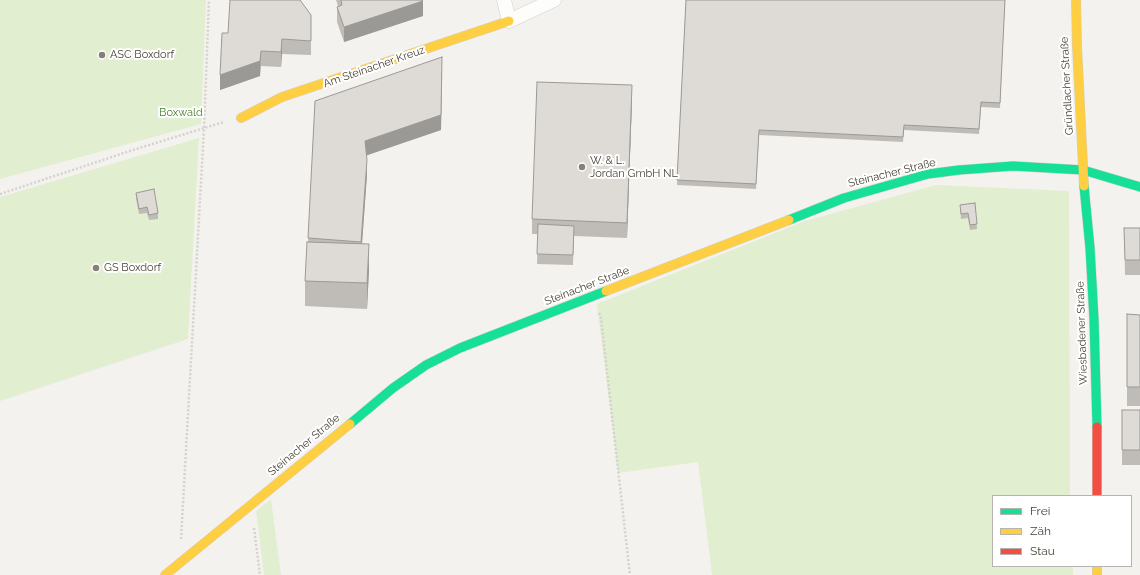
<!DOCTYPE html>
<html>
<head>
<meta charset="utf-8">
<style>
	body { margin:0 }
	#map { position:relative; width:1140px; height:575px; overflow:hidden; background:#f4f2ee; font-family:Raleway,sans-serif }
	canvas { display:block }
	.legend { position:absolute; left:992px; top:495px; width:140px; height:72px; box-sizing:border-box; background:#fff; border:1px solid #b7b4b0; margin:0; padding:5px 7px; list-style:none; font-size:12px; color:#4b4439 }
	.legend li { display:flex; align-items:center; gap:8px; height:20px }
	.legend b { width:20px; border:1px solid #b7b4b0 }
</style>
</head>
<body>
<div id="map">
<canvas width="1140" height="575"></canvas>
<ul class="legend">
<li><b style="height:5px;background:#16e098"></b>Frei</li>
<li><b style="height:5px;background:#ffcf43"></b>Zäh</li>
<li><b style="height:5px;background:#f24e42"></b>Stau</li>
</ul>
</div>
<script>
const g = document.querySelector('canvas').getContext('2d');
g.lineJoin = 'round';
function fill(path, color) {
  g.fillStyle = color;
  g.fill(path, 'evenodd');
}
function toPath(rows) {
  const path = new Path2D();
  for (const r of rows) {
    path.moveTo(r[0], r[1]);
    for (let i = 2; i < r.length; i += 2) path.lineTo(r[i], r[i + 1]);
  }
  return path;
}
function stroke(path, color, width, dash) {
  g.strokeStyle = color;
  g.lineWidth = width;
  g.lineCap = dash ? 'butt' : 'round';
  g.setLineDash(dash || []);
  g.stroke(path);
}
function drawText(font, color, halo, rows, align = 'center') {
  g.font = font + ' Raleway,sans-serif';
  g.lineWidth = 4;
  g.setLineDash([]);
  g.textBaseline = 'middle';
  g.strokeStyle = halo;
  g.fillStyle = color;
  for (const [text, x, y, turn = 0] of rows) {
    g.save();
    g.translate(x, y);
    g.rotate((+turn || 0) * Math.PI / 180);
    g.textAlign = isNaN(turn) ? turn : align;
    if (halo) g.strokeText(text, 0, 0);
    g.fillText(text, 0, 0);
    g.restore();
  }
}
fill(toPath([
	[0,0,206,0,201,124,0,179],
	[199,138,188,339,0,401,0,197],
	[936,185,1069,191,1070,496,993,496,993,566,1073,566,1073,575,712,575,698,462,618,473,597,304,805,221],
	[271,499,281,575,264,575,256,511]
]), '#e1eecf');
const street = toPath([
	[504,0,509,21,554,0]
]);
const fast = toPath([
	[1084,186,1090,248,1094,319,1097,427],
	[789,220,844,198,928,174,959,170,1013,166,1083,170,1140,187],
	[350,424,393,388,426,365,460,348,606,291]
]);
const slow = toPath([
	[1076,0,1077,46,1084,186],
	[241,118,282,97,509,21],
	[606,291,789,220],
	[1097,566,1097,575],
	[165,575,350,424]
]);
const jam = toPath([
	[1097,427,1097,496]
]);
stroke(street, '#d2d0cb', 15);
stroke(fast, '#d3cfc5', 10);
stroke(slow, '#d3cfc5', 10);
stroke(jam, '#d3cfc5', 10);
stroke(toPath([
	[0,194,136,149,224,122],
	[599,313,601,318,630,575],
	[254,528,260,575],
	[181,539,204,129,209,0]
]), '#d3d2cc', 2.5, [2, 2]);
stroke(street, '#fdfdfc', 14);
stroke(fast, '#16e098', 9);
stroke(slow, '#ffcf43', 9);
stroke(jam, '#f24e42', 9);
fill(toPath([
	[336,0,422,0,423,16,344,42,337,22,337,7,338,6],
	[686,0,1005,0,1000,108,981,107,979,134,904,130,903,142,759,135,756,189,677,185],
	[311,15,311,55,282,54,281,67,261,66,260,76,220,90,228,33],
	[442,72,441,130,366,155,367,175,362,244,369,270,367,309,305,306,305,281,308,242,315,101],
	[632,100,627,238,574,236,573,265,537,264,538,234,532,234,532,219],
	[136,193,158,213,158,219,149,220,147,213,139,214,136,198],
	[975,203,977,229,970,230,968,218,961,219,960,205],
	[1124,228,1140,228,1140,275,1125,275],
	[1127,314,1140,315,1140,406,1127,406],
	[1122,410,1140,410,1140,465,1122,465]
]), '#bfbcb8');
fill(toPath([
	[423,1,423,16,344,42,344,27],
	[282,39,282,54,281,67,281,52],
	[261,51,260,76,220,90,220,75],
	[442,72,441,130,365,156,365,141],
	[632,85,632,100,627,238,627,223],
	[367,160,367,175,361,257,361,242],
	[369,244,369,270,367,309,367,283]
]), '#9b9996');
const building = toPath([
	[230,0,300,0,311,15,311,41,282,39,281,52,261,51,260,61,220,75,222,33,228,33,230,0],
	[341,0,422,0,423,1,344,27,337,7,342,5,341,0],
	[686,0,1005,0,1000,103,981,102,979,129,904,125,903,137,759,130,756,184,677,180,686,0],
	[442,57,441,115,365,141,367,160,361,242,308,238,315,101,442,57],
	[537,82,632,85,627,223,532,219,537,82],
	[154,189,158,213,149,215,147,207,139,209,136,193,154,189],
	[975,203,977,224,970,225,968,213,961,214,960,205,975,203],
	[538,224,574,226,573,255,537,254,538,224],
	[1124,228,1140,228,1140,260,1125,260,1124,228],
	[307,242,369,244,367,283,305,281,307,242],
	[1127,314,1140,315,1140,387,1127,387,1127,314],
	[1122,410,1140,410,1140,450,1122,450,1122,410]
]);
fill(building, '#dedbd6');
stroke(building, '#9b9996', 1);
for (const [x, y, r, color] of [
	[102,55,4,"#868178"],
	[582,167,4,"#868178"],
	[96,268,4,"#868178"]
]) {
  const dot = new Path2D();
  dot.arc(x, y, r, 0, 2 * Math.PI);
  g.fillStyle = color;
  g.fill(dot);
  stroke(dot, '#fff', 1.5);
}
drawText('11px', '#4b4439', '#fff', [
	["ASC Boxdorf",110,55],
	["W. & L.",590,161],
	["Jordan GmbH NL",590,174],
	["GS Boxdorf",104,268]
], 'left');
drawText('11px', '#4b4439', '#fff', [
	["Am Steinacher Kreuz",374,67,-19],
	["Gründlacher Straße",1067,86,-93],
	["Steinacher Straße",892,173,-14],
	["Steinacher Straße",587,286,-21],
	["Wiesbadener Straße",1082,333,-92],
	["Steinacher Straße",304,445,-40]
]);
drawText('11px', '#4a7f2a', '#fff', [
	["Boxwald",181,113]
]);
</script>
</body>
</html>
